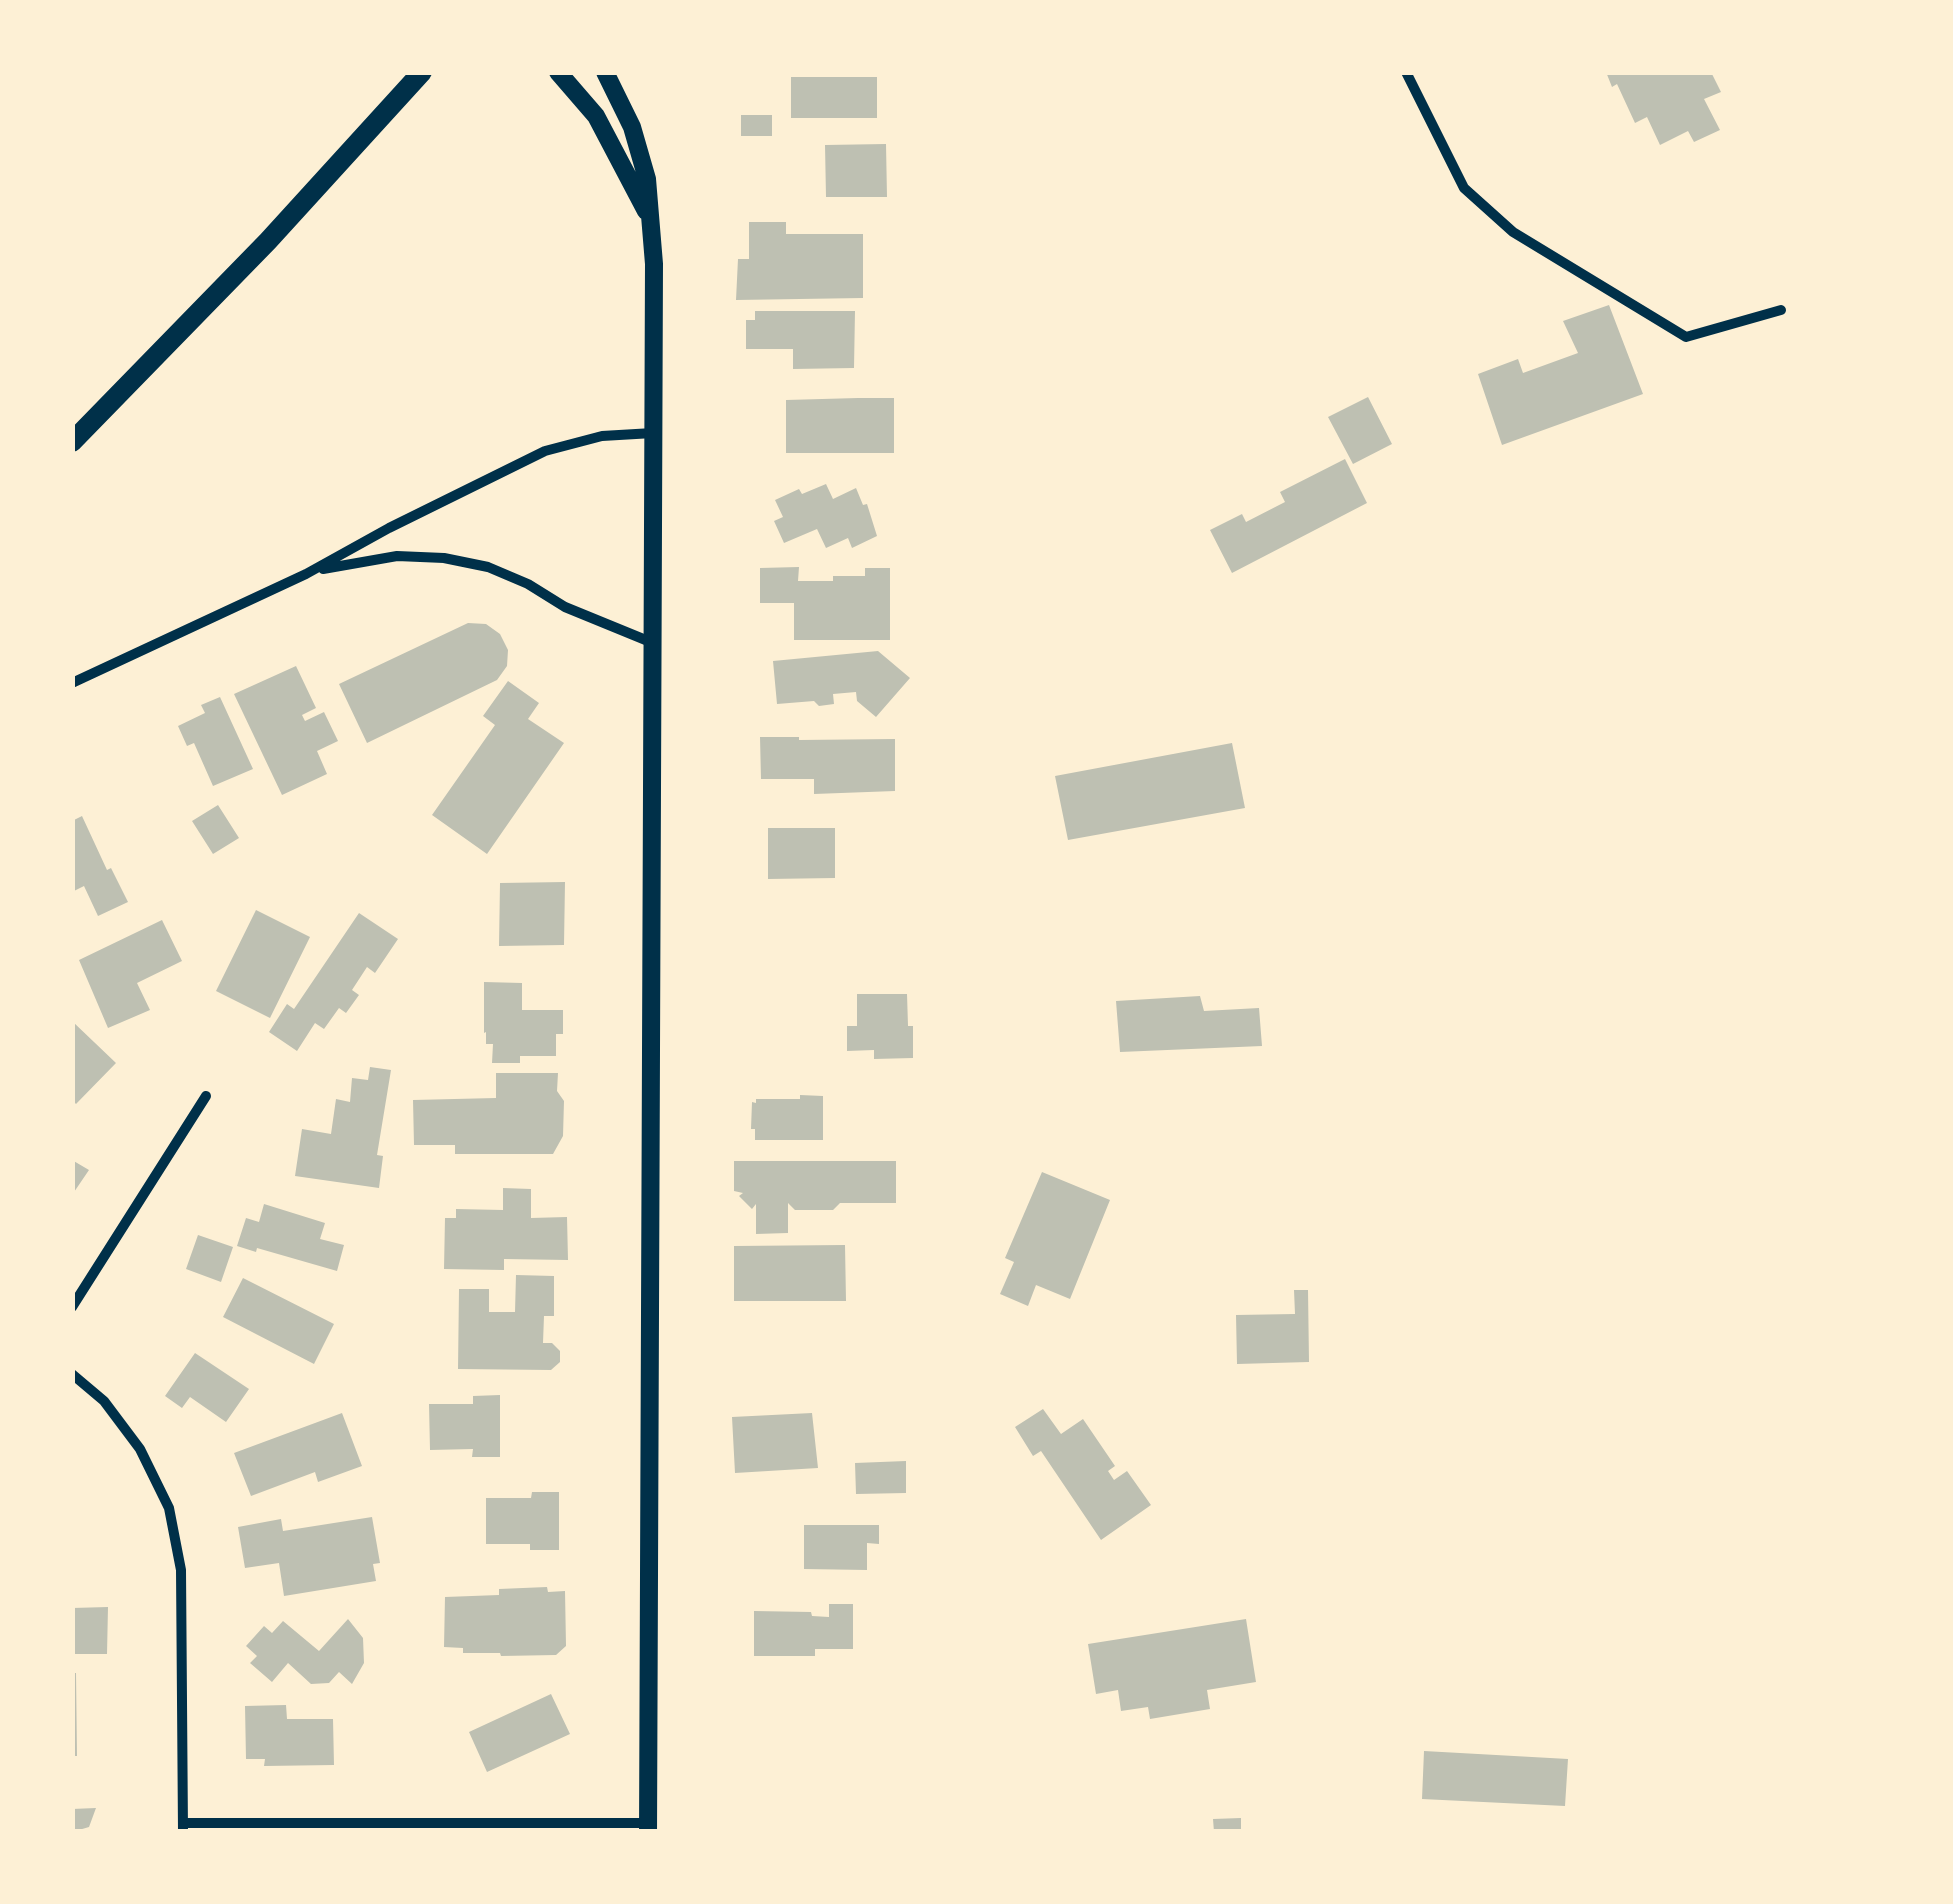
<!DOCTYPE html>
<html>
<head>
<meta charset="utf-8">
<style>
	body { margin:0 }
	#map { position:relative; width:1953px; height:1904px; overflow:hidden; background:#fdf0d5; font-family:Jost,sans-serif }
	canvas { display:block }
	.frame { position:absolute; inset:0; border:75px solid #fdf0d5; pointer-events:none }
</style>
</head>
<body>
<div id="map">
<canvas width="1953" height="1904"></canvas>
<div class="frame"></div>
</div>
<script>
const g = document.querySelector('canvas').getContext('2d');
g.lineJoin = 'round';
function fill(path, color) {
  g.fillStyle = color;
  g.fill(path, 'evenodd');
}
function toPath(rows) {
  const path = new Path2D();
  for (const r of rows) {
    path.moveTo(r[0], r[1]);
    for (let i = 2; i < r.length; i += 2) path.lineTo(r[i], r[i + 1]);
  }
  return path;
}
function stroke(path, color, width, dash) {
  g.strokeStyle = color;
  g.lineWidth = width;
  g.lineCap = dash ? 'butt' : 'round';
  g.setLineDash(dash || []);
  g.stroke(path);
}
fill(toPath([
	[1606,72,1711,72,1721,92,1704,99,1720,130,1694,142,1688,131,1660,145,1647,117,1635,123,1617,84,1612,87],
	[791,77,877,77,877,118,791,118],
	[741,115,772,115,772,136,741,136],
	[886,144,887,197,826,197,825,145],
	[749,222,786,222,786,234,863,234,863,298,736,300,738,259,749,259],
	[1609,305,1643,394,1502,445,1478,374,1518,359,1523,373,1578,353,1563,321],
	[755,311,855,311,854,368,793,369,793,349,746,349,746,320,755,320],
	[1368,397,1392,444,1353,464,1328,417],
	[858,398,894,398,894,453,786,453,786,400],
	[1345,459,1367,503,1232,573,1210,530,1242,514,1246,522,1285,502,1280,492],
	[826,484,833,499,856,488,863,505,867,504,877,536,852,548,848,538,826,548,817,529,784,543,774,521,783,517,775,500,799,489,802,494],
	[799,567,798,581,833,581,833,576,865,576,865,568,890,568,890,640,794,640,794,603,760,603,760,568],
	[468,623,486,624,500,634,508,650,507,666,497,680,367,743,339,684],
	[878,651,910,678,876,717,857,701,856,692,833,694,834,704,819,706,814,701,777,704,773,661],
	[296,666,316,708,302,715,305,721,324,712,338,741,317,751,327,774,282,795,234,694],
	[508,681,539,703,528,719,564,743,487,854,432,815,495,725,483,716],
	[220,697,253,769,213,786,194,743,187,746,178,726,205,713,201,705],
	[760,737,799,737,799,740,895,739,895,791,814,794,814,779,761,779],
	[1232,743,1245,808,1068,840,1055,776],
	[218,805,239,838,213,854,192,821],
	[82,816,107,870,111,868,128,902,98,916,84,886,72,892,72,821],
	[768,828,835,828,835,878,768,879],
	[565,882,564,945,499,946,500,883],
	[256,910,310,937,270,1018,216,991],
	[359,913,398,939,375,973,367,967,352,990,359,995,346,1013,339,1008,324,1029,315,1023,297,1051,269,1032,287,1004,294,1009],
	[162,920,182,961,137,983,150,1010,108,1028,79,960],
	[484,982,522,983,522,1010,563,1010,563,1034,556,1034,556,1056,520,1056,520,1063,492,1063,493,1044,486,1044,486,1032,484,1033],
	[857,994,907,994,908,1026,913,1026,913,1058,874,1059,874,1050,847,1051,847,1026,857,1026],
	[1200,996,1204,1011,1259,1008,1262,1046,1120,1052,1116,1001],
	[72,1021,116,1063,76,1104,72,1100],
	[370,1067,391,1070,377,1155,383,1156,379,1188,295,1176,302,1129,331,1134,336,1099,350,1102,352,1078,368,1080],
	[496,1073,558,1073,557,1091,564,1101,563,1136,553,1154,455,1154,455,1145,414,1145,413,1100,496,1098],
	[800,1095,823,1096,823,1140,755,1140,755,1129,751,1129,752,1102,756,1103,756,1099,800,1099],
	[72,1160,89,1170,72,1195],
	[734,1161,896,1161,896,1203,840,1203,833,1210,795,1210,788,1203,788,1233,756,1234,756,1204,752,1209,739,1196,743,1193,734,1191],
	[1042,1172,1110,1200,1070,1299,1036,1285,1028,1306,1000,1294,1014,1262,1005,1258],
	[503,1188,531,1189,531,1218,567,1217,568,1260,504,1259,504,1270,444,1269,445,1218,456,1218,456,1209,503,1210],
	[264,1204,325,1223,320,1239,344,1245,337,1271,257,1248,256,1252,237,1246,246,1218,259,1222],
	[198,1235,233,1247,221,1282,186,1269],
	[845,1245,846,1301,734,1301,734,1246],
	[516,1275,554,1276,554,1316,544,1316,543,1343,552,1343,560,1351,560,1362,551,1370,458,1369,459,1289,489,1289,489,1312,515,1312],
	[243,1278,334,1324,314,1364,223,1317],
	[1294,1290,1308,1290,1309,1362,1237,1364,1236,1315,1295,1314],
	[195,1353,249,1389,226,1422,190,1397,182,1408,165,1396],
	[500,1395,500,1457,472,1457,473,1449,430,1450,429,1404,473,1404,473,1396],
	[1043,1409,1061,1434,1083,1419,1115,1466,1108,1471,1114,1480,1127,1471,1151,1505,1101,1540,1041,1451,1033,1456,1015,1427],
	[342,1413,362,1466,318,1482,315,1472,251,1496,234,1453],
	[812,1413,818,1468,735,1473,732,1417],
	[906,1461,906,1493,856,1494,855,1463],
	[532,1492,559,1492,559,1550,530,1550,530,1544,486,1544,486,1498,531,1498],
	[372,1517,380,1563,373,1564,376,1581,284,1596,279,1563,245,1568,238,1527,281,1519,283,1531],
	[804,1525,879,1525,879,1544,867,1543,867,1570,804,1569],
	[547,1587,548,1592,565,1591,566,1646,556,1655,501,1656,500,1653,463,1653,463,1648,444,1647,445,1597,499,1595,499,1589],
	[829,1604,853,1604,853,1649,815,1649,815,1656,754,1656,754,1611,811,1612,812,1616,829,1617],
	[108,1607,107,1654,72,1654,72,1608],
	[348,1619,363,1638,364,1663,352,1684,339,1672,329,1683,311,1684,288,1663,272,1682,250,1663,257,1656,246,1646,264,1626,272,1633,283,1621,319,1651],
	[1246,1619,1256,1682,1207,1690,1210,1709,1150,1719,1148,1707,1121,1711,1118,1690,1096,1694,1088,1644],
	[72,1673,76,1673,77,1756,72,1756],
	[551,1694,570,1734,487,1772,469,1732],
	[286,1705,287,1719,333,1719,334,1765,264,1766,265,1759,246,1759,245,1706],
	[1424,1751,1568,1759,1565,1806,1422,1799],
	[96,1808,89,1827,72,1832,72,1809],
	[1241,1818,1241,1832,1214,1832,1213,1819]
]), '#bec0b2');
stroke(toPath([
	[1406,72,1464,188,1513,232,1686,337,1781,310],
	[323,569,397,556,444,558,488,567,528,584,565,607,653,643],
	[72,683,306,574,389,528,545,451,602,436,653,433],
	[72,1307,206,1096],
	[72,1374,104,1401,140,1449,169,1508,181,1570,183,1832],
	[183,1823,648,1823]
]), '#003049', 10);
stroke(toPath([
	[558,72,596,116,646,211],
	[605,72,632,127,647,179,654,264,648,1832]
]), '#003049', 18);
stroke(toPath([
	[72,442,268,241,422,72]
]), '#003049', 20);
</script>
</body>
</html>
